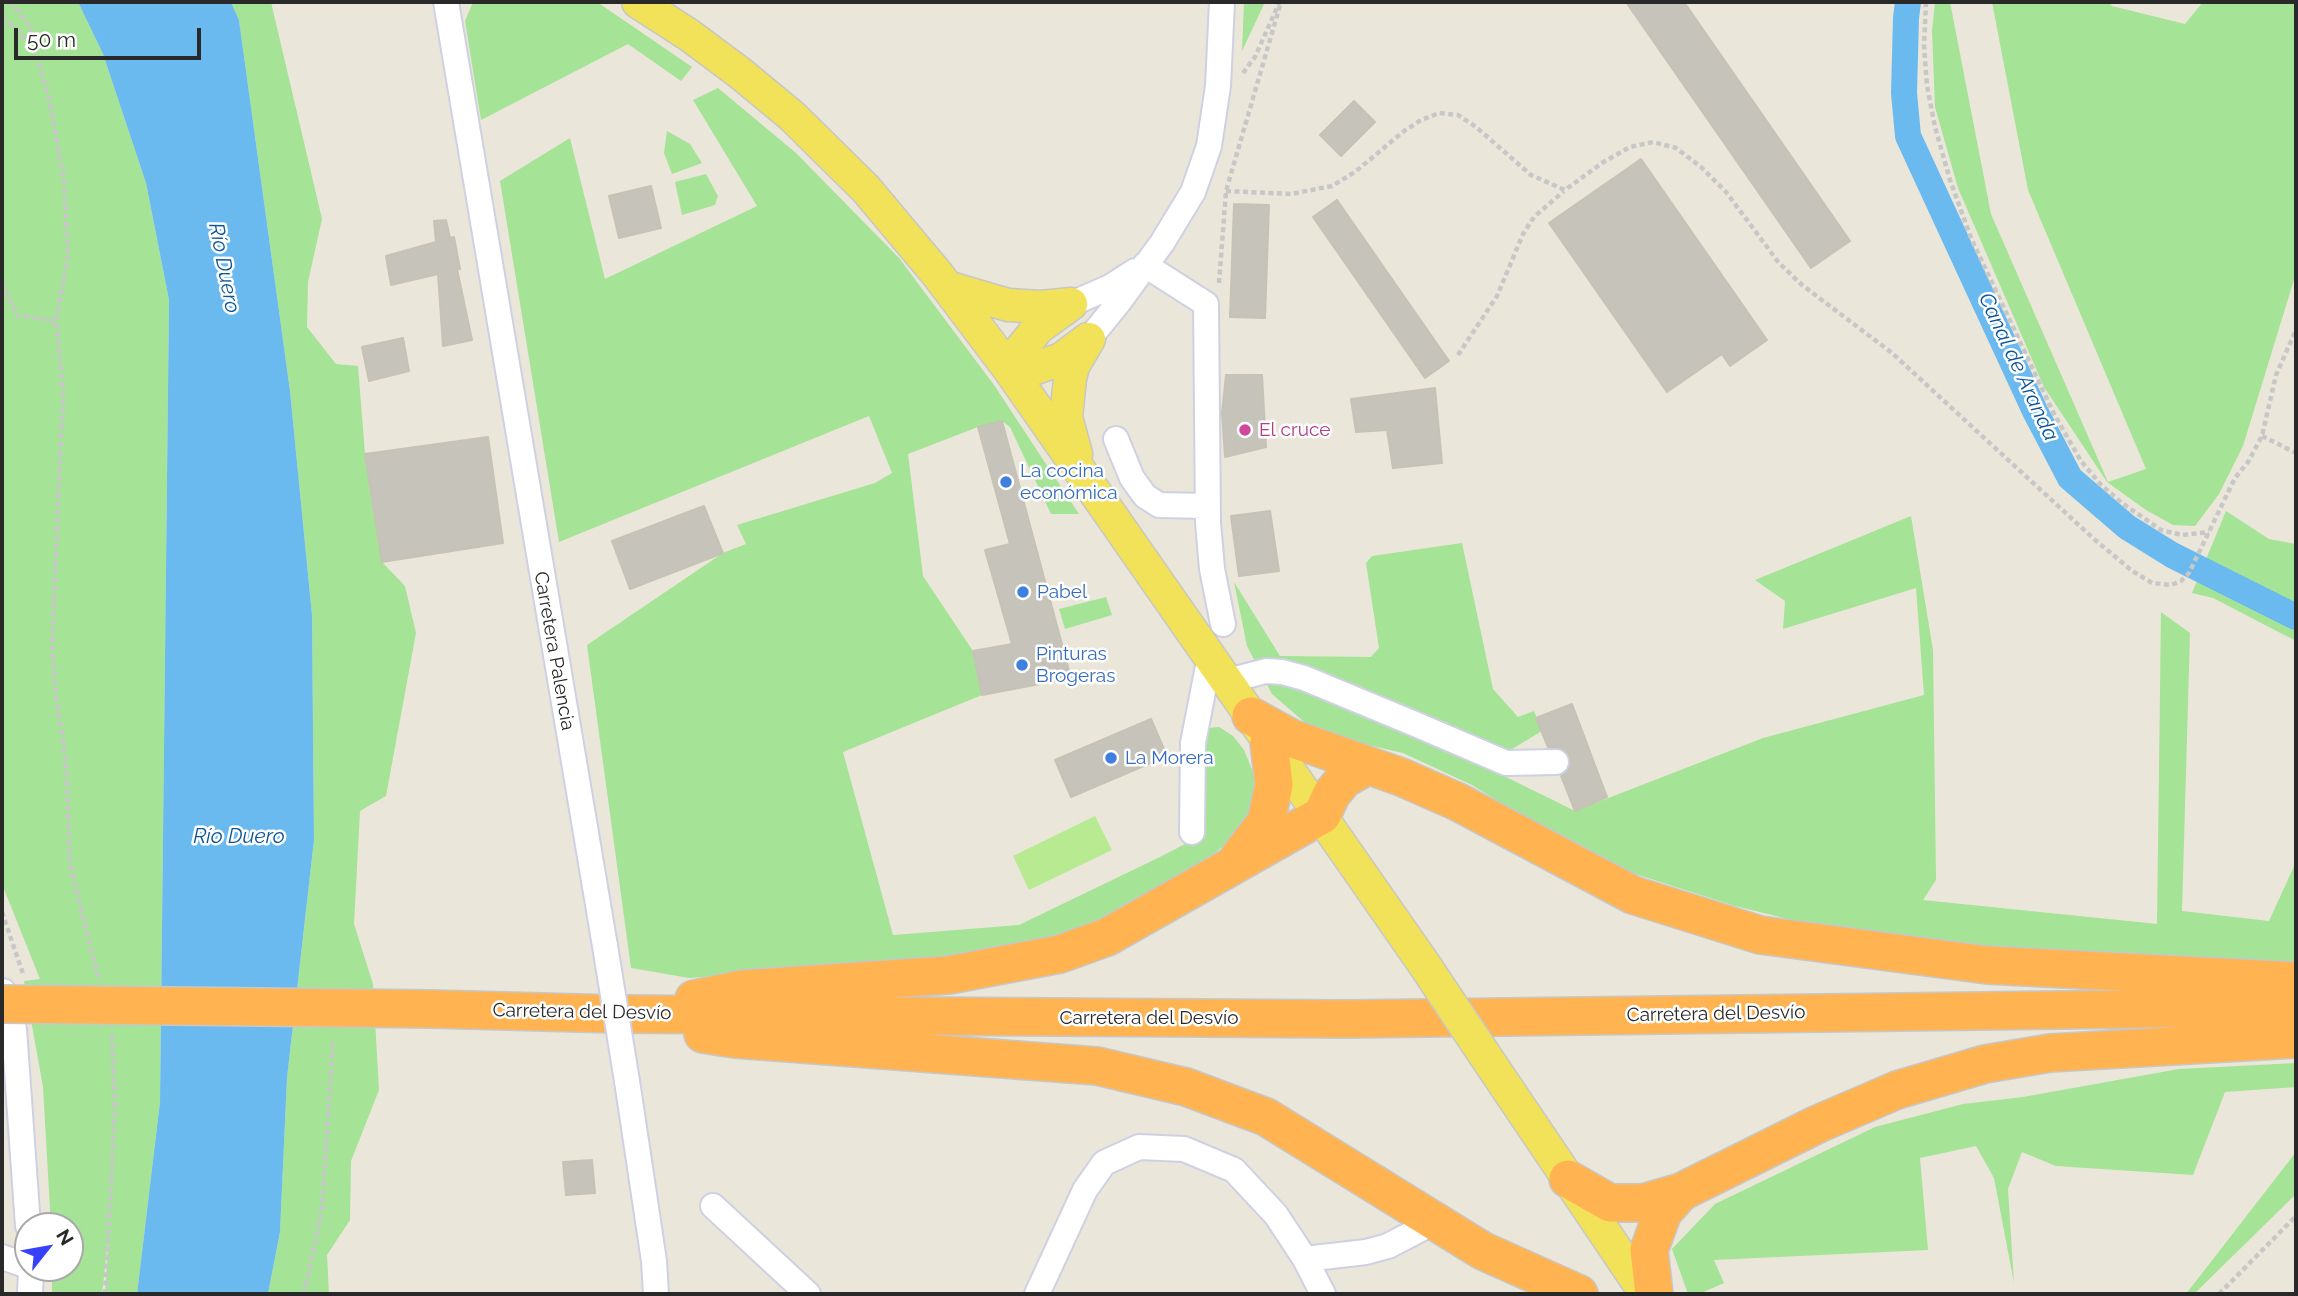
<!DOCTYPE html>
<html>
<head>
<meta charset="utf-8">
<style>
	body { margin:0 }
	#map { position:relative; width:2298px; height:1296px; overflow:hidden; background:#ebe6da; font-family:Raleway,sans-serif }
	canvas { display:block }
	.frame { position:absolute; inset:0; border:4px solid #292929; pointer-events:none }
	.north { position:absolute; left:14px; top:1212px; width:70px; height:70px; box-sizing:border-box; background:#fff; border:2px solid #a9a9a9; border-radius:50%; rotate:59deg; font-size:19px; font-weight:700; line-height:28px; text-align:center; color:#292929 }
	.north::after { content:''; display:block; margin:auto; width:24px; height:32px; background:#3741fb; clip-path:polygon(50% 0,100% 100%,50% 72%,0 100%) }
	.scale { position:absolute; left:14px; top:28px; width:187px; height:32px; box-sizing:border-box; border:4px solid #292929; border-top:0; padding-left:9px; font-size:21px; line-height:24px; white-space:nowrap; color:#292929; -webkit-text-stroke:5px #fff; paint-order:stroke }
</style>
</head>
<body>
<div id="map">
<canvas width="2298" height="1296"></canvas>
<div class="frame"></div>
<div class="north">N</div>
<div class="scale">50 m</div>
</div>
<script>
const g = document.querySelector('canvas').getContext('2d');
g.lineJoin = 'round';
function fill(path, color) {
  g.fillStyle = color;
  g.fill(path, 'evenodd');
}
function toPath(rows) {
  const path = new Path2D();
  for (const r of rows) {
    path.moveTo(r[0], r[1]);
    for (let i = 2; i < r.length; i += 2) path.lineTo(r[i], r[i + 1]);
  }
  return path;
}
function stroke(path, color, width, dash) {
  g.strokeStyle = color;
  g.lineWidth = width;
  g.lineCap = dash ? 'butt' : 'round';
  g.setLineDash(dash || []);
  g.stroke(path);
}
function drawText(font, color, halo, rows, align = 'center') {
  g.font = font + ' Raleway,sans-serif';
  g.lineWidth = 5;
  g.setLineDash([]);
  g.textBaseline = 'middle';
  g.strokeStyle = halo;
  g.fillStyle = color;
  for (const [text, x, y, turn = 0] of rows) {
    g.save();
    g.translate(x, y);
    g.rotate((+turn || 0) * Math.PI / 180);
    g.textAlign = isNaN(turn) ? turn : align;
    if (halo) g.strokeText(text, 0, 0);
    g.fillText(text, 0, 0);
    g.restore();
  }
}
fill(toPath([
	[2,2,78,2,103,54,146,183,169,300,160,1102,137,1294,105,1294,108,1241,102,1294,52,1294,52,1268,70,1268,70,1226,51,1226,43,1087,24,981,40,979,2,884],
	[231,2,271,2,322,219,308,282,307,327,336,364,358,366,365,454,382,562,405,586,416,633,386,796,360,811,354,924,373,984,379,1090,351,1161,350,1220,327,1255,329,1294,268,1294,280,1232,287,1078,314,840,312,615,290,391,239,20],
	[473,2,597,2,692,67,681,81,628,44,481,120,465,21],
	[1244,2,1265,2,1242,51],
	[1935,2,1950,2,1991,214,2108,482,2146,469,2028,190,1992,2,2109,2,2112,6,2185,24,2203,2,2296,2,2296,273,2243,446,2219,494,2195,526,2173,525,2146,510,2107,482,2044,387,1958,188,1935,107,1932,31],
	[718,88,796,153,899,258,994,385,1079,514,1051,514,1010,427,1002,421,978,427,908,454,923,576,973,651,982,695,843,752,893,935,1019,925,1164,855,1204,834,1202,759,1209,728,1219,727,1233,736,1244,750,1253,772,1256,795,1249,823,1215,853,1100,922,1040,945,932,958,689,978,631,968,587,645,723,553,746,544,737,525,875,483,892,473,869,416,559,542,500,181,570,138,605,279,757,206,693,100],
	[667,131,690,144,702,163,672,174,664,153],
	[706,174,718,196,715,205,682,215,675,182],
	[2226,511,2269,539,2296,544,2296,641,2213,598,2192,593],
	[1911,516,1933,650,1936,880,1923,900,2157,924,2161,612,2190,633,2182,911,2269,921,2296,862,2296,964,1957,948,1817,926,1735,906,1595,861,1472,785,1403,753,1317,733,1272,694,1247,646,1234,582,1280,656,1371,657,1379,648,1366,563,1372,556,1462,543,1493,689,1518,717,1534,711,1542,731,1507,752,1504,776,1575,811,1763,738,1924,695,1916,588,1783,629,1785,601,1755,580],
	[1106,597,1112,615,1065,629,1059,609],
	[2296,1063,2296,1087,2225,1092,2193,1175,2056,1166,2022,1152,2008,1189,2014,1283,1994,1178,1976,1146,1920,1158,1928,1250,1714,1260,1724,1283,1699,1294,1688,1294,1672,1249,1715,1204,1875,1127,1963,1104,2023,1097,2179,1069],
	[2296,1152,2296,1194,2194,1294,2186,1294]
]), '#a5e396');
fill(toPath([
	[1095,816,1112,850,1029,890,1013,856]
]), '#b8ea91');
fill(toPath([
	[78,2,231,2,239,20,290,391,312,615,314,840,287,1078,280,1232,268,1294,137,1294,160,1102,169,300,146,183,103,54]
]), '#6bbaef');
stroke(toPath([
	[1908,2,1906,18,1904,93,1908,136,2035,411,2070,478,2127,527,2172,555,2296,617]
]), '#6bbaef', 26);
const building = toPath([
	[1626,2,1684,2,1850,241,1811,268,1626,2],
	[1354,101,1375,122,1341,156,1320,135,1354,101],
	[1641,159,1767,340,1730,366,1722,354,1667,392,1549,223,1641,159],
	[651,186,661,228,619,238,609,196,651,186],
	[1337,200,1449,361,1425,378,1313,217,1337,200],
	[1234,204,1269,205,1265,318,1230,317,1234,204],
	[446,220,450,238,454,237,460,269,457,269,472,340,443,346,438,274,391,285,386,256,436,242,434,221,446,220],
	[403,338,409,371,369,381,362,347,403,338],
	[1226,375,1262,375,1266,447,1225,457,1222,413,1226,375],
	[1435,388,1442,463,1393,468,1387,430,1356,432,1351,399,1435,388],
	[1002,421,1071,678,982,695,973,651,1012,644,985,550,1010,544,978,427,1002,421],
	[488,437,503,543,382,562,365,454,488,437],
	[704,506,723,553,630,589,612,541,704,506],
	[1270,511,1279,571,1239,576,1231,516,1270,511],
	[1572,704,1607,797,1575,811,1561,776,1569,769,1569,755,1563,749,1548,747,1536,718,1572,704],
	[1151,719,1167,756,1071,797,1055,760,1151,719],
	[592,1160,595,1193,566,1195,563,1162,592,1160]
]);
fill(building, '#c6c3ba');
stroke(building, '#c6c2b4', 2);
const minor = toPath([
	[446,2,605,946],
	[1145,265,1206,304,1208,523,1212,569,1223,624],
	[1071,304,1110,287,1135,271],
	[1089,339,1119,302,1162,243,1193,192,1209,146,1218,86,1222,2],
	[1116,439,1132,478,1145,496,1159,505,1207,506],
	[1227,681,1266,671,1282,672,1304,678,1415,724,1506,763,1556,762],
	[1192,832,1193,743,1210,656],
	[3,991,14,1029,28,1226],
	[627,1081,654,1261,656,1294],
	[713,1206,808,1294],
	[2,1257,28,1266],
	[30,1294,31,1268],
	[1037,1294,1085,1190,1104,1163,1139,1147,1184,1149,1234,1170,1276,1215,1305,1259],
	[1323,1294,1305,1259,1366,1252,1388,1246,1434,1222]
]);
const major = toPath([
	[638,2,689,35,740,73,792,116,866,189,938,275,1009,369,1424,964],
	[947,287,1008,305,1041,307,1071,304],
	[1009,369,1018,353,1038,328,1071,304],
	[1009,369,1036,368,1061,359,1088,339],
	[1076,454,1066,417,1070,379,1073,366,1089,339],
	[1486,1057,1646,1294]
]);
const highway = toPath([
	[1251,716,1291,738,1401,777,1458,802,1633,895,1760,935,1987,965,2296,981],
	[1239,857,1266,822,1274,785,1269,742],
	[694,999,743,989,949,975,1060,954,1107,937,1322,815,1331,795,1344,779,1367,766],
	[432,1009,617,1014,1347,1019,2296,1007],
	[703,1034,735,1039,1097,1066,1186,1087,1266,1117,1483,1251,1579,1294],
	[1568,1179,1610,1203,1643,1203,1681,1192,1818,1124,1897,1090,1985,1064,2050,1053,2296,1039],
	[1654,1294,1649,1250,1663,1212,1681,1192]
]);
stroke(minor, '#cfd0e2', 28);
stroke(major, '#c7c7c7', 35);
stroke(highway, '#c7c7c7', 40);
stroke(toPath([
	[10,2,29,25,35,49],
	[1926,2,1924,46,1927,86,1935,127,1950,180,1971,238,2054,414,2081,461,2101,485,2122,503,2161,530,2182,535,2209,532],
	[2,19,15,27,36,53,50,103,64,181,68,255,56,321,63,390,52,644,56,697,66,761,70,865,98,977],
	[1243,73,1255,57,1279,3],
	[1226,191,1291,194,1332,186,1355,172,1404,131,1421,120,1439,113,1458,115,1476,127,1531,175,1565,190,1602,163,1630,147,1653,142,1676,148,1701,167,1726,192,1779,263,1802,285,1892,353,2094,539,2131,570,2152,583,2171,585,2181,581,2189,573,2235,478,2248,462,2262,436,2276,375,2296,330],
	[2,283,17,315,56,321],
	[1219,283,1226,191,1281,2],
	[1458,355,1497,296,1523,234,1534,217,1564,191],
	[2262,436,2296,453],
	[2,912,23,974],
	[105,1294,115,1109,112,1033],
	[304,1294,322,1209,333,1040],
	[2219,1294,2296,1216]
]), '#c7c7c7', 4.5, [5, 3.5]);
stroke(minor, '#fff', 24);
stroke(major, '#f1e259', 32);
stroke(highway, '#ffb451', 37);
const minorBridge = toPath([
	[605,946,627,1081]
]);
const majorBridge = toPath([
	[1424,964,1486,1057]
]);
const highwayBridge = toPath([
	[2,1004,432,1009]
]);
stroke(minorBridge, '#cfd0e2', 28, []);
stroke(majorBridge, '#c7c7c7', 35, []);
stroke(highwayBridge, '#c7c7c7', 40, []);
stroke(minorBridge, '#fff', 24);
stroke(majorBridge, '#f1e259', 32);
stroke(highwayBridge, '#ffb451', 37);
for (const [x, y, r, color] of [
	[1245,430,7,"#d1479c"],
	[1006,482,7,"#3f7fe0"],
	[1023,592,7,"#3f7fe0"],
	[1022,665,7,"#3f7fe0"],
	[1111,758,7,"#3f7fe0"]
]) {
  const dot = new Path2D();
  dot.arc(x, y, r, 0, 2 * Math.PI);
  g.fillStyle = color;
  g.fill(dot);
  stroke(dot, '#fff', 2.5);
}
drawText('19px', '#b23c85', '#fff', [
	["El cruce",1259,430]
], 'left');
drawText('19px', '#366cbe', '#fff', [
	["La cocina",1020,471],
	["económica",1020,493],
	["Pabel",1037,592],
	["Pinturas",1036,654],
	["Brogeras",1036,676],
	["La Morera",1125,758]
], 'left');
drawText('19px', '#292929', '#fff', [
	["Carretera Palencia",554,651,80],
	["Carretera del Desvío",582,1012,1],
	["Carretera del Desvío",1716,1014,-1],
	["Carretera del Desvío",1149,1018]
]);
drawText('italic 21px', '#0c5599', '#fff', [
	["Río Duero",224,268,79],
	["Canal de Aranda",2018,367,65],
	["Río Duero",239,837]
]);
</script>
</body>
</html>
